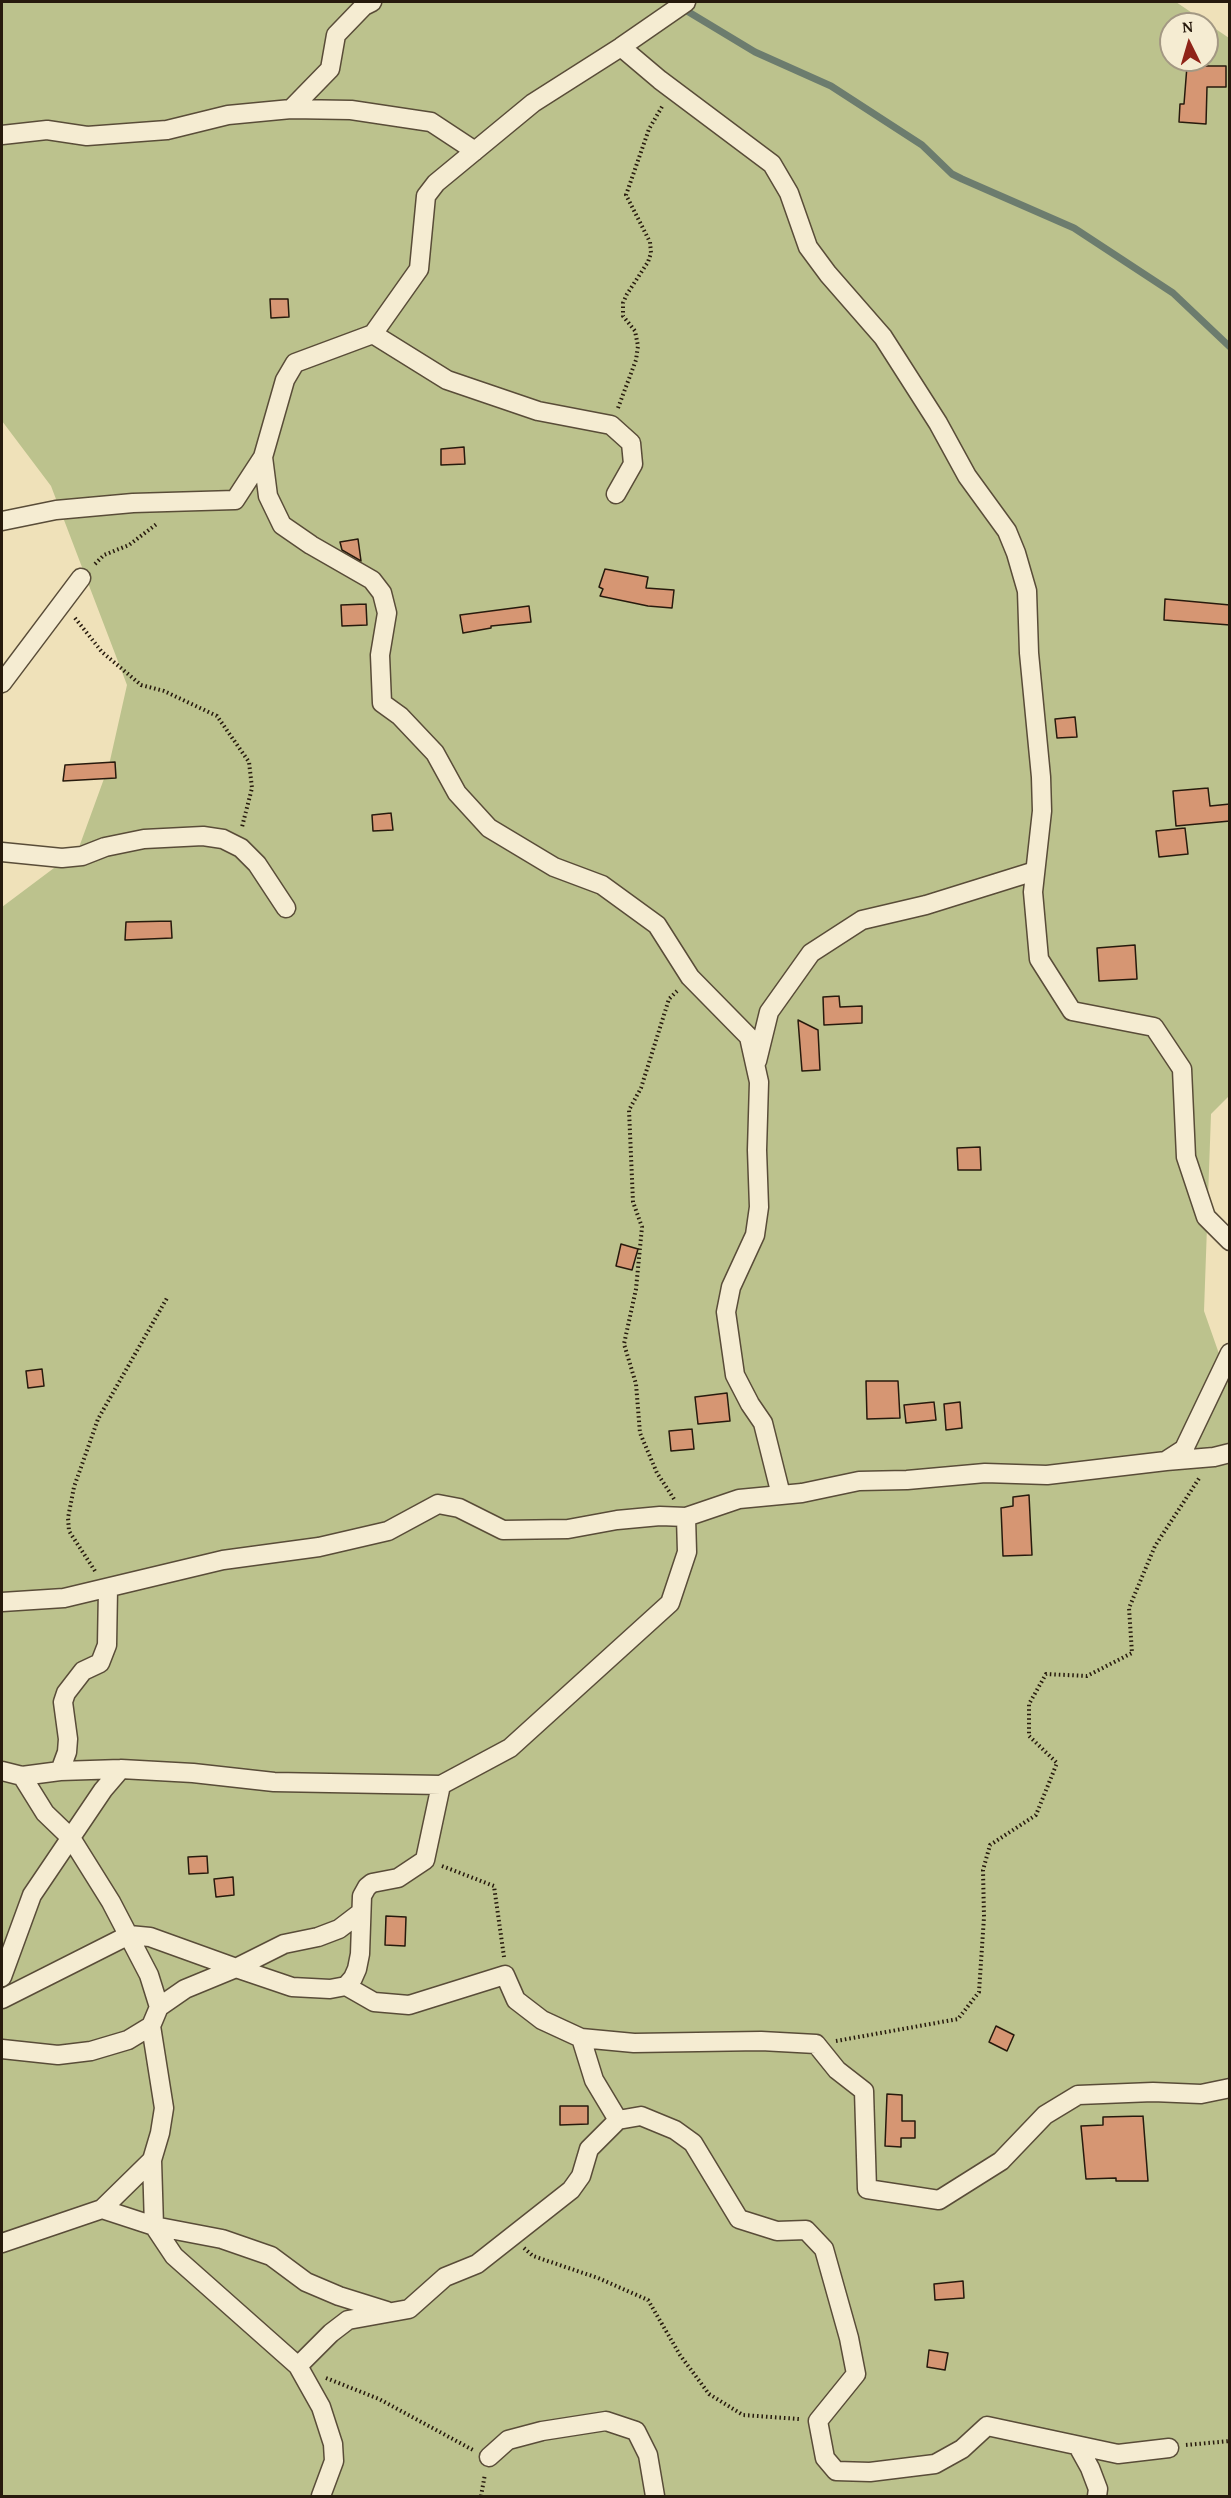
<!DOCTYPE html>
<html>
<head>
<meta charset="utf-8">
<style>
	body { margin:0 }
	#map { position:relative; width:1231px; height:2498px; overflow:hidden; background:#efe1b9; font-family:"Gentium Book Plus",serif }
	canvas { display:block }
	.frame { position:absolute; inset:0; border:3px solid #271a0d; pointer-events:none }
	.north { position:absolute; left:1159px; top:12px; width:60px; height:60px; box-sizing:border-box; background:#f5ecd2; border:2px solid #a39883; border-radius:50%; rotate:355deg; font-size:16px; font-weight:700; line-height:24px; text-align:center; color:#271a0d }
	.north::after { content:''; display:block; margin:auto; width:21px; height:27px; background:#8f2418; clip-path:polygon(50% 0,100% 100%,50% 72%,0 100%) }
</style>
</head>
<body>
<div id="map">
<canvas width="1231" height="2498"></canvas>
<div class="frame"></div>
<div class="north">N</div>
</div>
<script>
const g = document.querySelector('canvas').getContext('2d');
g.lineJoin = 'round';
function fill(path, color) {
  g.fillStyle = color;
  g.fill(path, 'evenodd');
}
function toPath(rows) {
  const path = new Path2D();
  for (const r of rows) {
    path.moveTo(r[0], r[1]);
    for (let i = 2; i < r.length; i += 2) path.lineTo(r[i], r[i + 1]);
  }
  return path;
}
function stroke(path, color, width, dash) {
  g.strokeStyle = color;
  g.lineWidth = width;
  g.lineCap = dash ? 'butt' : 'round';
  g.setLineDash(dash || []);
  g.stroke(path);
}
fill(toPath([
	[2,2,1176,2,1229,38,1230,1095,1211,1114,1204,1311,1230,1385,1229,2496,2,2496,2,907,78,850,109,765,127,685,51,486,2,421],
	[1171,24,1207,24,1207,60,1171,60]
]), '#bcc28d');
stroke(toPath([
	[682,8,755,52,831,86,922,145,952,174,962,179,1074,228,1173,293,1230,347]
]), '#6c7c6e', 7);
const building = toPath([
	[1187,66,1226,66,1226,87,1207,87,1206,124,1179,122,1180,104,1184,104,1187,66],
	[270,299,288,299,289,317,271,318,270,299],
	[464,447,465,464,441,465,441,449,464,447],
	[358,539,361,561,342,550,340,542,358,539],
	[605,569,648,577,646,588,674,590,672,608,648,606,600,596,603,589,599,587,605,569],
	[1165,599,1230,605,1230,625,1164,620,1165,599],
	[366,604,367,625,342,626,341,605,366,604],
	[529,606,531,622,491,626,491,628,463,633,460,615,529,606],
	[1075,717,1077,737,1057,738,1055,719,1075,717],
	[115,762,116,778,63,781,65,765,115,762],
	[1208,788,1210,806,1230,804,1230,821,1176,826,1173,791,1208,788],
	[391,813,393,830,373,831,372,815,391,813],
	[1185,828,1188,854,1159,857,1156,831,1185,828],
	[171,921,172,938,125,940,126,922,171,921],
	[1135,945,1137,979,1099,981,1097,948,1135,945],
	[839,996,840,1007,862,1006,862,1023,824,1025,823,997,839,996],
	[798,1020,818,1030,820,1070,802,1071,798,1020],
	[980,1147,981,1170,958,1170,957,1148,980,1147],
	[621,1244,638,1249,632,1270,616,1266,621,1244],
	[42,1369,44,1386,28,1388,26,1371,42,1369],
	[866,1381,898,1381,900,1418,867,1419,866,1381],
	[727,1393,730,1421,698,1424,695,1397,727,1393],
	[934,1402,936,1420,906,1423,904,1405,934,1402],
	[960,1402,962,1428,946,1430,944,1404,960,1402],
	[692,1429,694,1449,671,1451,669,1431,692,1429],
	[1029,1495,1032,1555,1003,1556,1001,1508,1013,1506,1013,1497,1029,1495],
	[207,1856,208,1873,189,1874,188,1857,207,1856],
	[233,1877,234,1895,216,1897,214,1879,233,1877],
	[386,1916,406,1917,405,1946,385,1945,386,1916],
	[996,2026,1014,2035,1007,2051,989,2042,996,2026],
	[887,2094,902,2095,902,2121,915,2121,915,2138,901,2138,901,2147,885,2146,887,2094],
	[560,2106,588,2106,588,2124,560,2125,560,2106],
	[1143,2116,1148,2181,1116,2181,1116,2178,1086,2179,1081,2126,1103,2125,1103,2117,1143,2116],
	[963,2281,964,2298,935,2300,934,2284,963,2281],
	[929,2350,948,2353,945,2370,927,2367,929,2350]
]);
fill(building, '#d69673');
stroke(building, '#271a0d', 1.5);
const street = toPath([
	[621,47,660,80,772,164,789,193,808,247,828,274,883,337,938,423,967,476,1007,531,1016,553,1027,591,1029,653,1041,777,1042,811,1033,892,1039,959,1072,1011,1154,1027,1182,1069,1186,1157,1206,1217,1230,1241],
	[291,109,330,69,336,35,364,6,372,2],
	[2,135,47,130,87,136,167,130,228,115,291,109,351,110,431,122,475,151],
	[373,334,447,380,538,411,611,425,631,443,633,464,616,494],
	[263,457,268,496,282,525,311,545,372,580,382,593,387,613,380,655,382,703,400,716,435,753,457,793,489,828,554,867,602,885,657,925,690,977,749,1037,759,1082,757,1150,759,1207,755,1235,731,1287,726,1312,735,1375,750,1404,763,1423,781,1495],
	[2,521,56,510,133,503,235,500,263,457,285,380,295,363,373,334,419,269,426,196,436,183,533,103,621,47,686,2],
	[2,683,81,578],
	[2,852,62,858,82,856,105,847,144,839,203,836,223,839,241,848,257,864,286,908],
	[757,1061,769,1012,811,953,862,920,926,905,1035,871],
	[1167,1460,1184,1449,1230,1353],
	[2,1602,64,1598,223,1560,319,1547,388,1531,438,1504,459,1508,503,1530,568,1529,617,1520,660,1516,686,1517,739,1499,802,1493,859,1481,907,1480,985,1473,1047,1475,1166,1461,1214,1457,1230,1453],
	[2,1771,22,1776,60,1771,121,1769,193,1773,274,1782,441,1785],
	[60,1771,67,1752,68,1739,63,1702,66,1693,83,1671,100,1663,107,1645,108,1589],
	[22,1776,45,1813,71,1838,111,1902,149,1975,159,2007,151,2026,164,2108,160,2133,152,2160,154,2226,174,2256,298,2366,321,2407,333,2444,334,2461,321,2496],
	[2,1977,32,1895,103,1790,121,1769],
	[346,1986,353,1978,357,1969,360,1954,362,1896,367,1887,372,1883,398,1878,425,1860,441,1785,510,1748,670,1603,687,1552,686,1517],
	[2,1999,129,1935,150,1937,236,1968,284,1944,318,1937,339,1929,360,1913],
	[159,2007,185,1989,236,1968,292,1987,330,1989,346,1986,374,2002,409,2005,505,1975,516,2000,542,2020,581,2038,634,2043,761,2041,816,2044,837,2070,864,2091,867,2189,939,2200,1001,2161,1045,2115,1078,2095,1153,2092,1201,2094,1230,2088],
	[2,2049,58,2055,91,2051,128,2040,151,2026],
	[618,2120,641,2116,675,2130,693,2143,739,2219,777,2231,806,2230,824,2249,849,2338,856,2374,818,2421,825,2458,836,2471,870,2472,935,2464,962,2449,987,2426,1118,2454,1169,2448],
	[102,2209,152,2160],
	[2,2243,102,2209,154,2226,222,2239,271,2256,306,2282,339,2296,387,2311],
	[298,2366,331,2333,348,2320,409,2309,445,2277,477,2264,571,2190,581,2176,589,2149,618,2120,594,2080,581,2038],
	[1080,2450,1090,2468,1098,2489,1097,2496],
	[489,2457,508,2440,542,2431,606,2421,636,2431,648,2455,655,2496]
]);
stroke(street, '#594c38', 21);
stroke(toPath([
	[618,408,636,360,638,346,635,331,623,316,623,303,627,294,648,262,651,253,650,242,626,195,649,129,663,105],
	[95,564,104,555,129,545,158,523],
	[75,618,102,652,141,685,164,691,217,716,249,762,252,788,242,827],
	[674,1499,657,1473,640,1433,636,1384,624,1344,636,1289,642,1227,633,1202,629,1110,641,1088,669,999,677,991],
	[95,1571,69,1531,68,1518,74,1487,98,1419,167,1298],
	[442,1866,494,1886,504,1957],
	[836,2041,958,2019,979,1992,984,1917,983,1870,990,1845,1036,1815,1057,1763,1029,1736,1029,1704,1046,1674,1087,1676,1132,1653,1129,1608,1155,1546,1200,1477],
	[524,2248,533,2256,598,2278,648,2300,680,2355,709,2394,743,2415,799,2419],
	[326,2378,379,2399,473,2450],
	[1186,2445,1230,2441],
	[481,2496,485,2474]
]), '#271a0d', 4, [1.5, 3]);
stroke(street, '#f5ecd2', 18);
</script>
</body>
</html>
